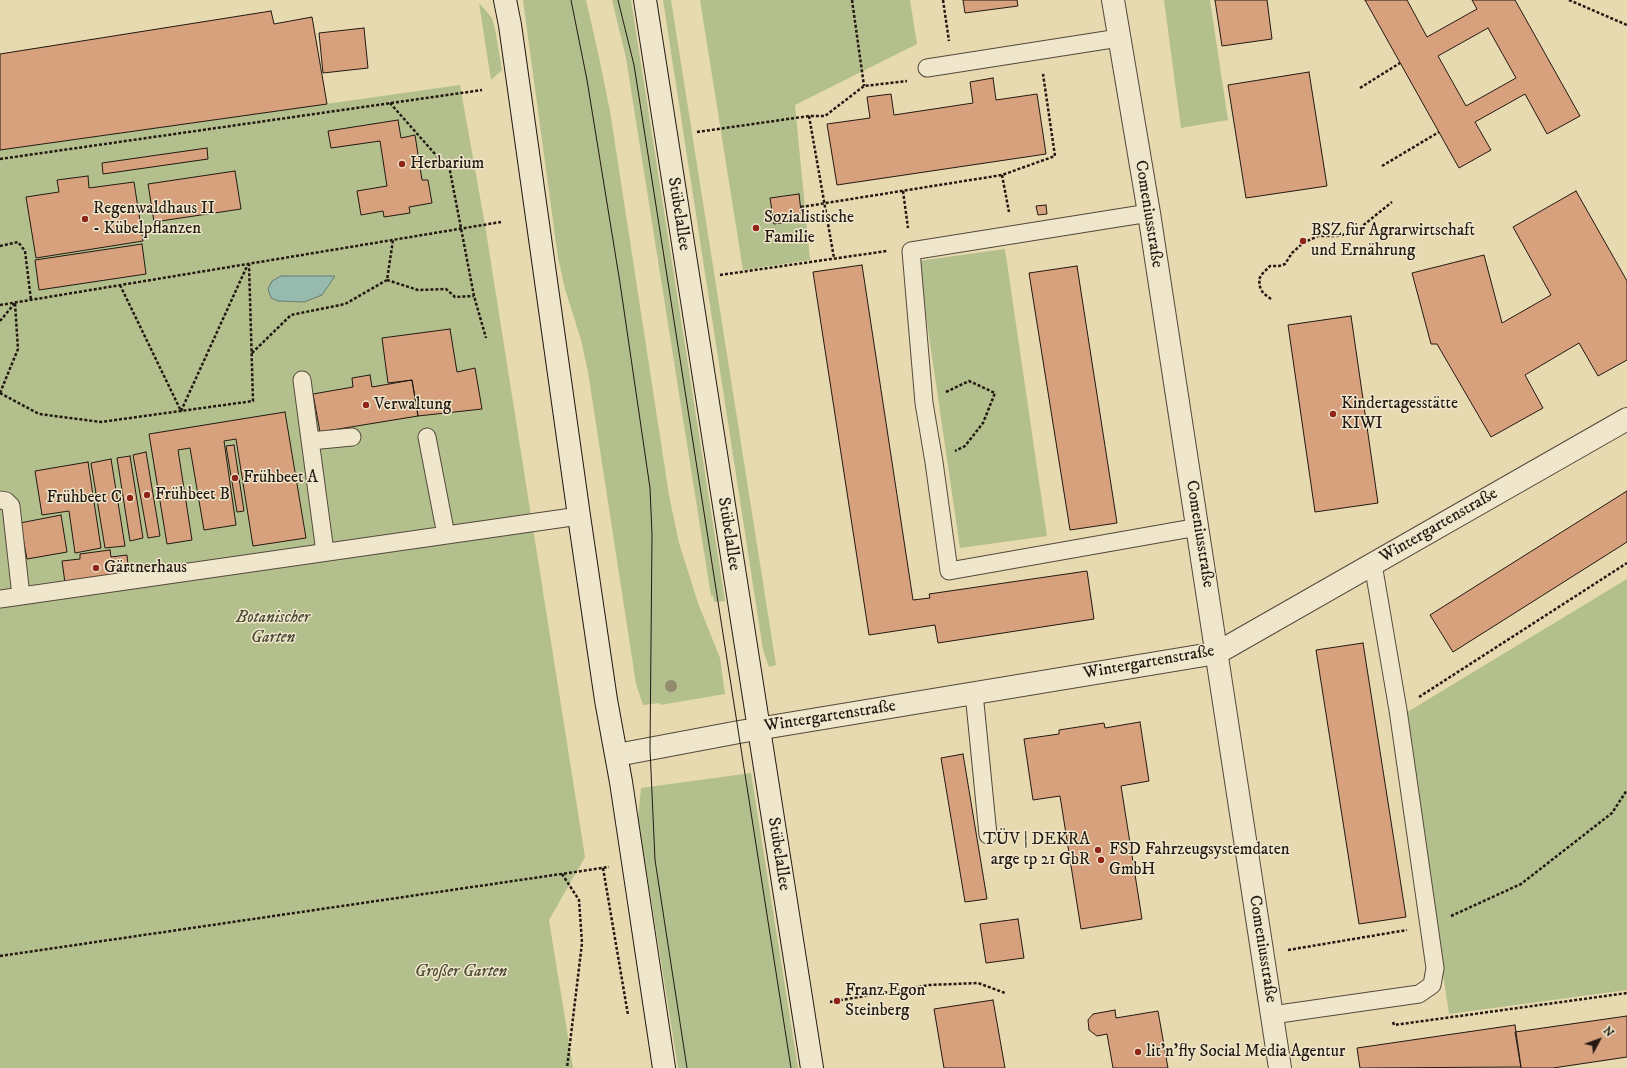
<!DOCTYPE html>
<html>
<head>
<meta charset="utf-8">
<style>
	body { margin:0 }
	#map { position:relative; width:1627px; height:1068px; overflow:hidden; background:#e7d9b0; font-family:"IM FELL DW Pica",serif }
	canvas { display:block }
	.north { position:absolute; left:1579px; top:1020px; width:40px; height:40px; -webkit-text-stroke:3px #efe6cc; paint-order:stroke; rotate:49deg; font-size:11px; font-weight:700; line-height:16px; text-align:center; color:#231912 }
	.north::after { content:''; display:block; margin:auto; width:14px; height:18px; background:#231912; clip-path:polygon(50% 0,100% 100%,50% 72%,0 100%) }
</style>
</head>
<body>
<div id="map">
<canvas width="1627" height="1068"></canvas>
<div class="north">N</div>
</div>
<script>
const g = document.querySelector('canvas').getContext('2d');
g.lineJoin = 'round';
function fill(path, color) {
  g.fillStyle = color;
  g.fill(path, 'evenodd');
}
function toPath(rows) {
  const path = new Path2D();
  for (const r of rows) {
    path.moveTo(r[0], r[1]);
    for (let i = 2; i < r.length; i += 2) path.lineTo(r[i], r[i + 1]);
  }
  return path;
}
function stroke(path, color, width, dash) {
  g.strokeStyle = color;
  g.lineWidth = width;
  g.lineCap = dash ? 'butt' : 'round';
  g.setLineDash(dash || []);
  g.stroke(path);
}
function drawText(font, color, halo, rows, align = 'center') {
  g.font = font + ' "IM FELL DW Pica",serif';
  g.lineWidth = 3;
  g.setLineDash([]);
  g.textBaseline = 'middle';
  g.strokeStyle = halo;
  g.fillStyle = color;
  for (const [text, x, y, turn = 0] of rows) {
    g.save();
    g.translate(x, y);
    g.rotate((+turn || 0) * Math.PI / 180);
    g.textAlign = isNaN(turn) ? turn : align;
    if (halo) g.strokeText(text, 0, 0);
    g.fillText(text, 0, 0);
    g.restore();
  }
}
fill(toPath([
	[523,0,586,0,599,57,610,111,669,495,679,543,698,603,720,658,725,694,660,705,660,703,643,705,636,684,588,372,581,340,565,289,558,258],
	[612,0,631,0,725,601,714,602,713,596,711,596,626,58],
	[663,0,671,0,776,665,769,667,763,650],
	[700,0,910,0,917,44,795,105,810,260,743,270],
	[1164,0,1210,0,1228,120,1181,128],
	[479,3,492,18,495,29,502,70,491,80],
	[460,85,485,225,585,857,549,920,573,1068,0,1068,0,150],
	[1005,249,1047,536,960,548,918,261],
	[1627,579,1627,990,1449,1014,1404,714],
	[751,773,798,1068,678,1068,638,818,641,788]
]), '#b3c08d');
const water = toPath([
	[281,276,335,276,322,295,304,302,278,301,271,298,268,289,272,281,281,276]
]);
fill(water, '#97baaf');
stroke(water, '#697a70', 1);
const building = toPath([
	[963,0,1017,0,1018,6,965,13,963,0],
	[1215,0,1267,0,1272,39,1222,46,1215,0],
	[1365,0,1407,0,1427,37,1477,9,1472,0,1515,0,1580,116,1547,134,1525,94,1475,122,1491,150,1459,168,1365,0],
	[1488,28,1516,78,1466,106,1438,56,1488,28],
	[271,11,274,24,312,17,327,104,0,150,0,54,271,11],
	[364,28,368,68,323,73,319,33,364,28],
	[1309,72,1327,186,1246,198,1228,85,1309,72],
	[993,78,996,100,1037,94,1046,154,837,185,827,124,870,118,867,97,891,94,894,115,973,103,970,82,993,78],
	[398,120,401,138,415,135,422,180,428,180,432,203,409,207,410,213,384,217,383,211,361,215,357,191,387,186,380,141,331,148,328,131,398,120],
	[207,148,208,159,103,174,102,163,207,148],
	[235,171,241,209,154,222,148,184,235,171],
	[88,176,89,188,134,182,143,241,36,258,26,197,59,192,57,180,88,176],
	[1576,191,1627,281,1627,360,1598,376,1579,343,1525,375,1543,408,1491,437,1437,344,1431,344,1412,273,1484,255,1502,323,1551,295,1513,227,1576,191],
	[799,194,802,220,774,224,770,198,799,194],
	[1046,205,1047,214,1038,215,1036,206,1046,205],
	[142,244,146,274,39,290,35,260,142,244],
	[862,265,913,600,930,598,929,594,1087,571,1094,619,938,643,935,625,869,635,813,272,862,265],
	[1077,266,1117,523,1070,530,1029,273,1077,266],
	[1351,316,1378,503,1315,512,1288,325,1351,316],
	[450,329,457,372,475,368,482,409,418,416,412,380,388,383,382,338,450,329],
	[370,375,372,387,412,380,418,416,320,432,313,394,353,387,352,378,370,375],
	[285,412,306,538,253,546,236,439,224,441,236,525,204,530,190,448,178,450,192,540,167,544,149,434,285,412],
	[234,445,244,511,237,512,226,446,234,445],
	[146,452,160,536,148,538,133,455,146,452],
	[130,456,143,538,130,541,117,458,130,456],
	[111,459,125,546,105,548,91,463,111,459],
	[88,462,101,548,75,553,69,511,42,515,35,471,88,462],
	[1627,491,1627,542,1453,652,1430,615,1627,491],
	[61,515,67,552,27,559,20,523,61,515],
	[110,550,111,557,127,555,129,576,65,583,62,561,80,559,80,554,110,550],
	[1363,643,1406,917,1359,924,1316,650,1363,643],
	[1140,722,1149,781,1121,786,1142,919,1081,929,1060,796,1033,800,1024,739,1059,734,1059,730,1104,723,1105,728,1140,722],
	[963,754,987,899,965,902,941,758,963,754],
	[1018,919,1024,958,986,963,980,924,1018,919],
	[993,1000,1005,1068,944,1068,934,1009,993,1000],
	[1115,1010,1116,1018,1158,1011,1168,1068,1113,1068,1107,1034,1097,1036,1089,1030,1088,1020,1093,1014,1115,1010],
	[1627,1016,1627,1057,1553,1068,1521,1068,1515,1032,1627,1016],
	[1515,1025,1521,1067,1360,1068,1357,1048,1515,1025]
]);
fill(building, '#d7a17d');
stroke(building, '#231912', 1);
const service = toPath([
	[927,68,1119,38],
	[1149,213,911,251,924,403,934,462,949,571,1198,527],
	[302,380,325,552],
	[427,437,446,535],
	[310,441,352,437],
	[0,500,6,501,11,506,21,596],
	[0,599,579,516],
	[974,693,988,835],
	[1272,1015,1419,994,1432,985,1435,968,1429,926,1398,710,1373,564]
]);
const minor = toPath([
	[1113,0,1149,213,1280,1068],
	[617,755,739,732,1217,653,1627,419]
]);
const secondary = toPath([
	[505,0,510,25,579,516,606,700,621,782,664,1068],
	[645,0,812,1068]
]);
stroke(service, '#54493a', 19);
stroke(minor, '#54493a', 24);
stroke(secondary, '#231912', 24);
stroke(toPath([
	[852,0,864,86],
	[943,0,949,41],
	[1569,0,1627,25],
	[1360,88,1400,63],
	[390,103,450,171,474,296,486,338],
	[809,116,834,258],
	[697,132,809,116,825,116,864,86,907,81],
	[0,159,482,90],
	[1382,166,1439,132],
	[1002,175,1009,212],
	[903,191,908,228],
	[801,207,1002,175,1055,156,1043,74],
	[0,246,18,242,25,251,31,300],
	[720,275,887,251],
	[387,280,418,290,446,289,455,297,474,296],
	[120,285,181,411,248,264],
	[1271,299,1263,293,1260,287,1259,279,1263,273,1270,266,1279,266,1285,264,1292,253,1303,243,1318,236,1337,236,1355,232,1392,202],
	[0,305,501,222],
	[0,321,15,303],
	[252,353,291,315,345,304,387,280,393,240],
	[946,392,969,381,995,393,983,423,965,446,955,451],
	[0,393,39,414,101,422,253,401,249,264],
	[0,393,18,349,15,303],
	[1419,697,1627,563],
	[603,868,628,1015],
	[562,874,579,900,582,943,567,1068],
	[1451,916,1521,884,1612,813,1627,790],
	[1288,950,1407,930],
	[0,956,609,867],
	[830,1002,929,985,978,983,1005,993],
	[1393,1022,1394,1025,1627,993]
]), '#231912', 2.5, [3, 2]);
stroke(service, '#efe6cc', 17);
stroke(minor, '#efe6cc', 22);
stroke(secondary, '#efe6cc', 22);
stroke(toPath([
	[571,0,587,80,620,283,650,488,652,535,650,749,655,860,687,1068],
	[618,0,634,65,791,1068]
]), '#231912', 1);
g.fillStyle = '#938b6d';
for (const [x, y] of [
	[671,686]
]) {
  g.beginPath();
  g.arc(x, y, 6, 0, 2 * Math.PI);
  g.fill();
}
for (const [x, y, r, color] of [
	[402,164,4,"#8f2418"],
	[85,219,4,"#8f2418"],
	[756,228,4,"#8f2418"],
	[1303,241,4,"#8f2418"],
	[366,405,4,"#8f2418"],
	[1333,414,4,"#8f2418"],
	[235,478,4,"#8f2418"],
	[147,495,4,"#8f2418"],
	[130,498,4,"#8f2418"],
	[96,568,4,"#8f2418"],
	[1098,850,4,"#8f2418"],
	[1101,860,4,"#8f2418"],
	[837,1001,4,"#8f2418"],
	[1138,1052,4,"#8f2418"]
]) {
  const dot = new Path2D();
  dot.arc(x, y, r, 0, 2 * Math.PI);
  g.fillStyle = color;
  g.fill(dot);
  stroke(dot, '#efe6cc', 1.5);
}
drawText('17px', '#231912', '#efe6cc', [
	["Herbarium",410,164],
	["Regenwaldhaus II",93,209],
	["- Kübelpflanzen",93,229],
	["Sozialistische",764,218],
	["Familie",764,238],
	["BSZ für Agrarwirtschaft",1311,231],
	["und Ernährung",1311,251],
	["Kindertagesstätte",1341,404],
	["KIWI",1341,424],
	["Verwaltung",374,405],
	["Frühbeet A",243,478],
	["Frühbeet B",155,495],
	["Frühbeet C",122,498,"right"],
	["Gärtnerhaus",104,568],
	["TÜV | DEKRA",1090,840,"right"],
	["arge tp 21 GbR",1090,860,"right"],
	["FSD Fahrzeugsystemdaten",1109,850],
	["GmbH",1109,870],
	["Franz Egon",845,991],
	["Steinberg",845,1011],
	["lit'n'fly Social Media Agentur",1146,1052]
], 'left');
drawText('17px', '#231912', '#efe6cc', [
	["Stübelallee",678,214,81],
	["Comeniusstraße",1148,214,81],
	["Wintergartenstraße",1439,526,-30],
	["Stübelallee",728,534,81],
	["Comeniusstraße",1199,534,81],
	["Wintergartenstraße",1149,663,-10],
	["Wintergartenstraße",830,717,-9],
	["Stübelallee",778,854,81],
	["Comeniusstraße",1262,949,81]
]);
drawText('italic 17px', '#4e4b37', '#efe6cc', [
	["Botanischer",273,618],
	["Garten",273,638],
	["Großer Garten",461,972]
]);
</script>
</body>
</html>
